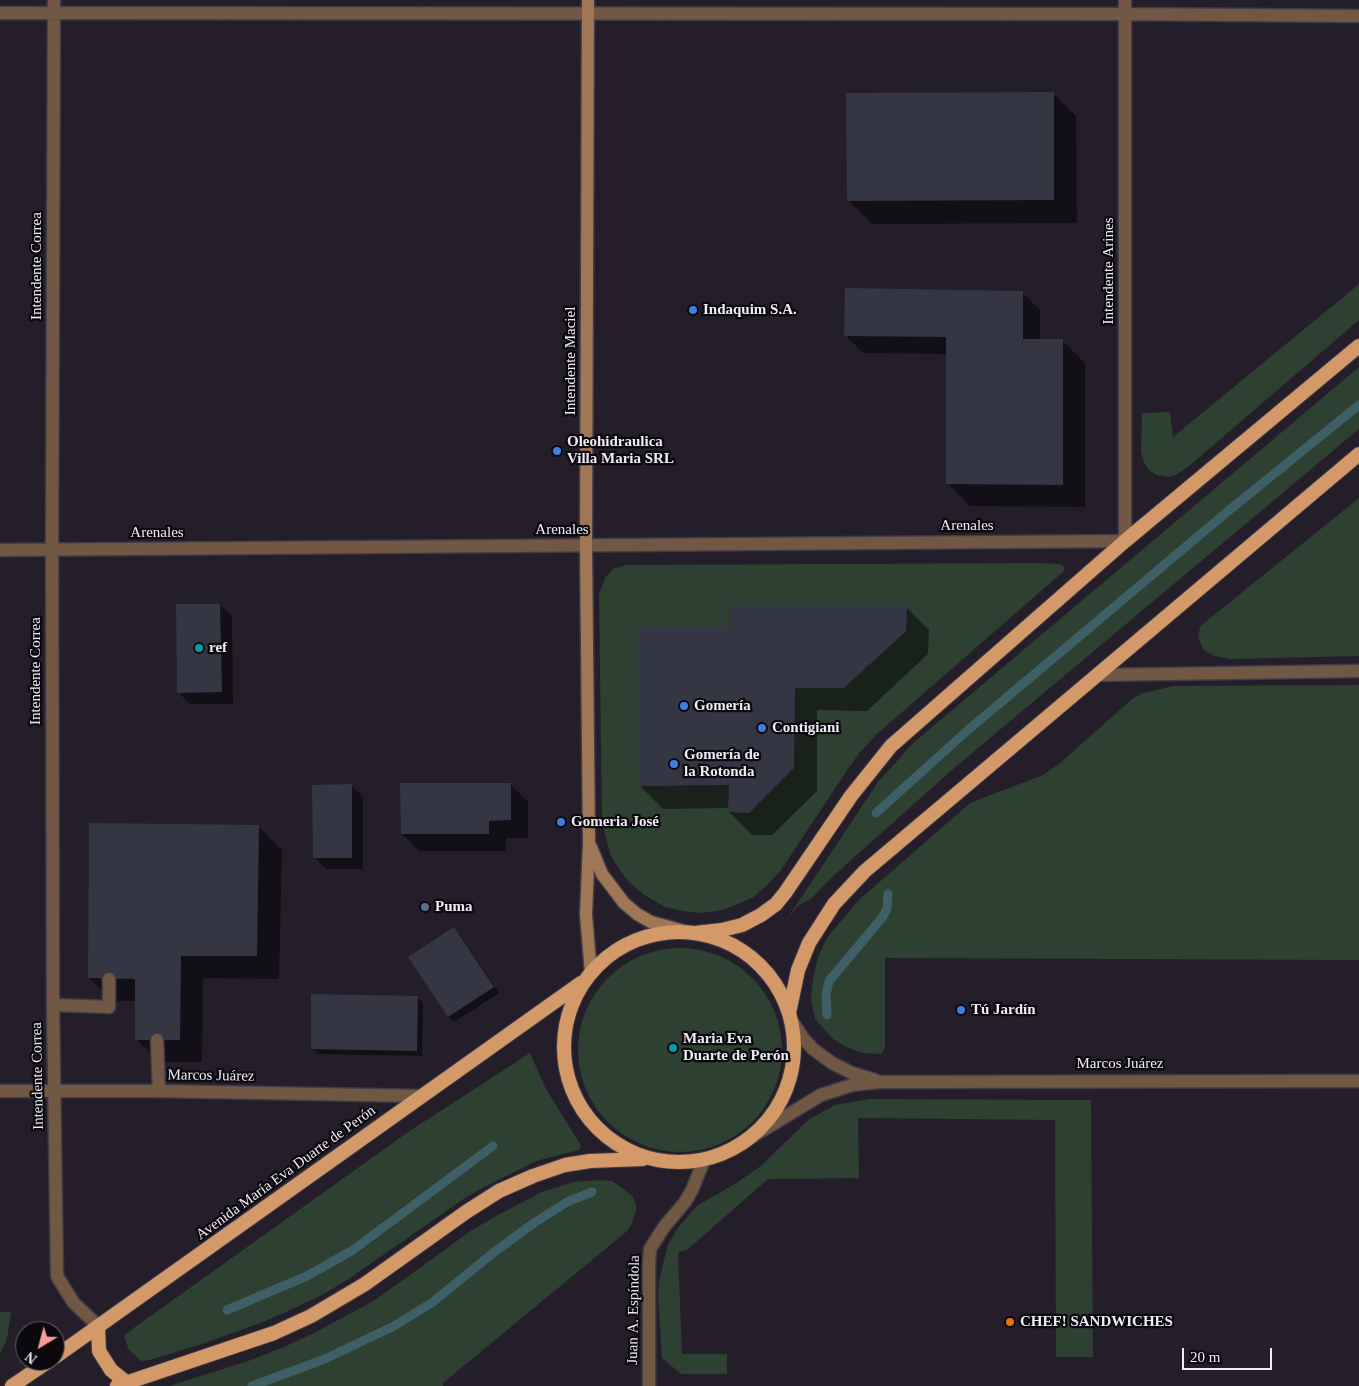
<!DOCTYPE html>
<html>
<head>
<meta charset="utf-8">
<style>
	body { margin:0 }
	#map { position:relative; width:1359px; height:1386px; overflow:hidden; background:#231e2a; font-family:Georgia,serif }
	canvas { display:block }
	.north { position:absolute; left:15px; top:1321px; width:50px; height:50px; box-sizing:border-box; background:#0b090e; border:1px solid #67646a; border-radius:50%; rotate:217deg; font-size:14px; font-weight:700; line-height:20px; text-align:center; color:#f0ecf5 }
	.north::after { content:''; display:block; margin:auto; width:18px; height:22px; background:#f59c94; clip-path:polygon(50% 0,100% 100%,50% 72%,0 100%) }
	.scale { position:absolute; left:1182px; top:1348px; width:90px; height:22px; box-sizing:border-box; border:2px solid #f0ecf5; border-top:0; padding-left:6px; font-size:15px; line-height:18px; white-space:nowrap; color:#f0ecf5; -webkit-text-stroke:4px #0b090e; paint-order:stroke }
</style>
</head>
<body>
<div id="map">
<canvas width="1359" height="1386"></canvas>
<div class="north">N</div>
<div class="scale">20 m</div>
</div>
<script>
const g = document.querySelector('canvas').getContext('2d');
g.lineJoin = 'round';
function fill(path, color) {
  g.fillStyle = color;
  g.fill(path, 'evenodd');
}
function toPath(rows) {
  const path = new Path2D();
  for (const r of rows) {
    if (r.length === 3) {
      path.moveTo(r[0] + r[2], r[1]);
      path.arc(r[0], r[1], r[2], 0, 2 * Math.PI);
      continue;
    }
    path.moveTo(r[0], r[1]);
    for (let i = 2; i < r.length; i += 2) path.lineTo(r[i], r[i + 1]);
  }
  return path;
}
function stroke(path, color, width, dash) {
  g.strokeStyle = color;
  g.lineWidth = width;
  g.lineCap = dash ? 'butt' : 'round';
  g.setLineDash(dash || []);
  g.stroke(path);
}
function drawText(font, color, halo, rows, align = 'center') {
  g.font = font + ' Georgia,serif';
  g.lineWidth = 4.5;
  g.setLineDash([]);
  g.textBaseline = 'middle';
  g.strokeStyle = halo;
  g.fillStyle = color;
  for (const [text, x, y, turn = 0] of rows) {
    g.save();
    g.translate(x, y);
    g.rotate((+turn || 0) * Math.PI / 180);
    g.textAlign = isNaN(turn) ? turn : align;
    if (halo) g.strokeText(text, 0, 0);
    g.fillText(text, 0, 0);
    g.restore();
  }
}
fill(toPath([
	[1359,284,1359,320,1188,467,1177,474,1169,477,1157,475,1149,470,1144,462,1141,452,1142,413,1170,412,1173,437],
	[1359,367,1359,429,953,769,831,878,812,898,798,906,787,919,878,782,913,743],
	[1359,498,1359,656,1231,659,1214,656,1204,650,1198,638,1200,627,1204,623],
	[1041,563,1061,564,1064,567,1064,571,877,734,860,752,846,772,781,870,768,884,754,897,723,910,701,913,682,911,665,907,644,895,629,882,619,869,610,854,602,821,599,594,605,578,613,569,626,565],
	[1359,685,1359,960,885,958,885,1047,882,1054,862,1053,846,1047,833,1039,815,1019,811,1000,813,979,818,957,828,936,860,899,970,803,1043,775,1059,764,1132,699,1143,693,1174,686],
	[680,1050,102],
	[530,1053,546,1089,580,1144,581,1148,579,1150,536,1161,482,1188,465,1198,350,1278,324,1294,297,1307,263,1322,202,1344,150,1360,141,1361,129,1350,124,1336,135,1327,408,1132],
	[869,1099,1091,1100,1093,1357,1056,1357,1055,1120,858,1118,859,1178,768,1179,687,1250,678,1252,682,1354,727,1354,727,1374,681,1374,662,1358,658,1296,659,1281,668,1244,680,1225,697,1206,738,1182,762,1165,808,1120,835,1105],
	[600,1180,612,1181,620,1186,633,1197,636,1204,636,1211,631,1226,626,1232,443,1383,443,1386,169,1386,248,1361,284,1347,316,1332,375,1300,472,1230,496,1216,542,1192,574,1182],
	[0,1312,11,1312,7,1339,0,1354]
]), '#2d4031');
fill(toPath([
	[1053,93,1076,116,1077,223,872,224,849,201],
	[1023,293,1040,310,1040,340,1062,340,1085,363,1085,507,970,506,947,483,947,354,863,353,845,335],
	[220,605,232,616,233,704,190,704,178,692],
	[906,607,929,630,928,654,867,711,817,710,817,791,772,835,752,835,729,812,729,808,663,809,640,786,731,628],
	[510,784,528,802,528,838,506,838,506,851,419,851,402,834],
	[351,785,363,797,363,869,326,869,314,857],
	[259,827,282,850,279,979,203,978,202,1062,159,1062,136,1039,136,1001,113,1001,89,978],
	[454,928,459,934,499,993,454,1022,449,1017],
	[417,997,423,1003,422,1056,318,1054,312,1049]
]), '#0007');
stroke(toPath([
	[876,813,968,730,1227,512,1359,405],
	[827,1015,826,995,829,981,882,918,887,909,888,894],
	[227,1310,307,1276,353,1250,493,1146],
	[252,1386,325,1359,394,1326,433,1302,493,1253,534,1223,567,1202,592,1192]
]), '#3d6067', 9);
fill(toPath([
	[1054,92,1054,200,847,201,846,93],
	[845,288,1023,291,1023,339,1063,339,1063,485,946,484,946,337,844,336],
	[176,604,220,604,222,692,177,693],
	[731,606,907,606,906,631,844,688,795,688,794,768,749,813,728,812,729,785,639,786,638,627,730,627],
	[400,783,511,783,511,820,489,821,489,834,401,834],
	[352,784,352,858,313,858,312,785],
	[89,823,259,825,257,956,181,956,180,1040,135,1040,135,979,88,978],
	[454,927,494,987,448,1017,408,957],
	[311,994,418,996,417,1051,311,1049]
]), '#353643');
const service = toPath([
	[53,1005,109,1007,109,979],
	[157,1040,159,1091]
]);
const minor = toPath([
	[54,0,52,550,53,1005,57,1276,73,1302,98,1326],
	[0,13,1125,14,1359,16],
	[0,550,1125,541,1125,0],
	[1097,675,1359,671],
	[792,1021,803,1038,813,1049,832,1063,852,1073,875,1080],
	[0,1091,159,1091,420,1096],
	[753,1136,821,1095,852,1085,880,1082,1359,1081],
	[649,1386,649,1264,650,1249,664,1227,685,1202,692,1190,704,1160]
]);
const secondary = toPath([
	[588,0,586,546,589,843,586,915,591,973],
	[591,847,602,874,624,903,637,914,651,922,688,932]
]);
const trunk = toPath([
	[679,1047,115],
	[695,933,722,930,742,925,761,915,776,904,785,893,851,796,891,746,1125,541,1359,346],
	[789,1013,798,970,809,943,834,904,865,871,1359,454],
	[98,1326,99,1351,111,1370,127,1383],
	[55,1357,581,983],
	[12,1386,49,1361],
	[117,1386,274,1333,311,1316,365,1284,466,1212,499,1191,533,1176,565,1165,590,1161,643,1159]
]);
stroke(service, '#403b46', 15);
stroke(minor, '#403b46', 15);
stroke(secondary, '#403b46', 15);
stroke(trunk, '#403b46', 16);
stroke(service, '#715844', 12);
stroke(minor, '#715844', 12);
stroke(secondary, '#9f7756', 12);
stroke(trunk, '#d39969', 14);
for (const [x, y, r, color] of [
	[693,310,5,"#3f7fe0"],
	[557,451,5,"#3f7fe0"],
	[199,648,5,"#0f9aa8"],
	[684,706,5,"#3f7fe0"],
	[762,728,5,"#3f7fe0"],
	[674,764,5,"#3f7fe0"],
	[561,822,5,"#3f7fe0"],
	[425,907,5,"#5c6f8a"],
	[961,1010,5,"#3f7fe0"],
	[673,1048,5,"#0f9aa8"],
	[1010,1322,5,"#e8710a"]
]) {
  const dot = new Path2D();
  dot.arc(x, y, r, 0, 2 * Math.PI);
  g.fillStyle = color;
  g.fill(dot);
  stroke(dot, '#0b090e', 2);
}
drawText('15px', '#f0ecf5', '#0b090e', [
	["Intendente Correa",37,266,-90],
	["Intendente Arines",1109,271,-90],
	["Intendente Maciel",571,361,-90],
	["Arenales",967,526],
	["Arenales",562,530],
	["Arenales",157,533],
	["Intendente Correa",36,671,-90],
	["Marcos Juárez",1120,1064],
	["Intendente Correa",38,1076,-91],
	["Marcos Juárez",211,1076,1],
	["Avenida María Eva Duarte de Perón",286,1173,-36],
	["Juan A. Espíndola",634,1310,-89]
]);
drawText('bold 15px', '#f0ecf5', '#0b090e', [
	["Indaquim S.A.",703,310],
	["Oleohidraulica",567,442],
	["Villa Maria SRL",567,459],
	["ref",209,648],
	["Gomería",694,706],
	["Contigiani",772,728],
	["Gomería de",684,755],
	["la Rotonda",684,772],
	["Gomeria José",571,822],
	["Puma",435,907],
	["Tú Jardín",971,1010],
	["Maria Eva",683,1039],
	["Duarte de Perón",683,1056],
	["CHEF! SANDWICHES",1020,1322]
], 'left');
</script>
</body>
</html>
